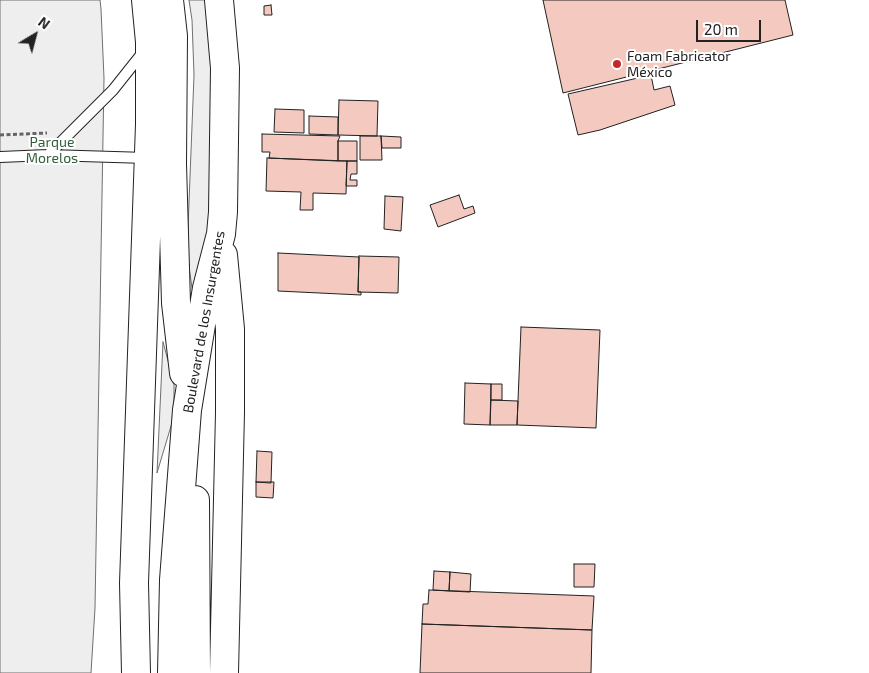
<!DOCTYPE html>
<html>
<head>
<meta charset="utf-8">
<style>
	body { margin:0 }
	#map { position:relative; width:869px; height:673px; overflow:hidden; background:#fff; font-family:"Exo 2",sans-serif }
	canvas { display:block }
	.north { position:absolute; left:10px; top:10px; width:50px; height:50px; -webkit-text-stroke:4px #fff; paint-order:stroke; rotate:37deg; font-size:14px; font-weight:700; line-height:20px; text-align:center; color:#222 }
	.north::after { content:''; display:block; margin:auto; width:18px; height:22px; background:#222; clip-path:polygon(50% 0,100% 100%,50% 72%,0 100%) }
	.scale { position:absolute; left:696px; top:20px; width:65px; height:22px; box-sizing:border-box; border:2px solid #222; border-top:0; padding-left:6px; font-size:15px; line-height:18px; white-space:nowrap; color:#222; -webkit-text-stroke:4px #fff; paint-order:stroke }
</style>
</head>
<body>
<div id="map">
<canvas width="869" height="673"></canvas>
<div class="north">N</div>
<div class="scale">20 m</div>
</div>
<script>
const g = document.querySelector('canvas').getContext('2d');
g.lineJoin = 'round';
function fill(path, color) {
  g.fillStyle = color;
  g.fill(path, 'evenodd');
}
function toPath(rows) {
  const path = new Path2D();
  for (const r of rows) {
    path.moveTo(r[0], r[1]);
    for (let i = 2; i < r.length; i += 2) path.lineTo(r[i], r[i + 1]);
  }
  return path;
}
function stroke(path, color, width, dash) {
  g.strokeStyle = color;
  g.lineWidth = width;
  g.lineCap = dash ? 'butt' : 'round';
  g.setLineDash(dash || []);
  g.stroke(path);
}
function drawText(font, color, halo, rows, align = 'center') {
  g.font = font + ' "Exo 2",sans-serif';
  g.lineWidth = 4;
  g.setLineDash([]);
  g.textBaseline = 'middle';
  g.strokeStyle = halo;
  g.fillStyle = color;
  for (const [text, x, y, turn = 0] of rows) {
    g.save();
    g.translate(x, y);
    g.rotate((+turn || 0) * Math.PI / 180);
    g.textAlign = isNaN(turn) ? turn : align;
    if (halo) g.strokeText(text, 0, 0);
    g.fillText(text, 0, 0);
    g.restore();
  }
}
const green = toPath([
	[0,0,100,0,101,9,104,78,95,608,91,673,0,673,0,0],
	[189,0,208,0,214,143,212,211,194,302,187,253,194,75,192,20,189,0],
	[163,342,174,383,174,416,157,473,163,342]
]);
fill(green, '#eee');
stroke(green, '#6f6f6f', 1);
const building = toPath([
	[543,0,785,0,793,35,563,93,543,0],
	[271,5,272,15,264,15,264,6,271,5],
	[651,75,654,90,670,86,675,105,600,130,578,135,568,94,651,75],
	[339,100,378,101,377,136,338,135,339,100],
	[275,109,304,110,304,133,274,132,275,109],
	[309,116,338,117,338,135,309,134,309,116],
	[262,134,340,136,338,141,338,161,269,158,270,152,262,152,262,134],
	[360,136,381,136,382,160,360,160,360,136],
	[381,136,401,137,401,148,382,148,381,136],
	[338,141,357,141,357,161,338,161,338,141],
	[267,158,347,161,346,194,313,193,313,210,300,210,301,192,266,191,267,158],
	[347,161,357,161,357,174,351,174,350,180,357,180,357,186,346,186,347,161],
	[459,195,464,209,473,206,475,213,438,227,430,205,459,195],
	[385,196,403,197,401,231,384,229,385,196],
	[278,253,359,257,358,292,361,292,361,295,278,291,278,253],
	[359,256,399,257,398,293,358,292,359,256],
	[521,327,600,330,596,428,517,425,521,327],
	[465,383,491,384,490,425,464,424,465,383],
	[491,384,502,384,502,400,491,400,491,384],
	[491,400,518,401,517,425,490,425,491,400],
	[257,451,272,452,271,483,256,482,257,451],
	[256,482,274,482,273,498,256,497,256,482],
	[574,564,595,564,594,587,574,587,574,564],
	[434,571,450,572,449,591,433,590,434,571],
	[450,572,471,574,470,592,449,591,450,572],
	[429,590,594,596,592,630,422,624,423,604,428,604,429,590],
	[422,624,592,630,591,673,420,673,422,624]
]);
fill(building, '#f3c9c0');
stroke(building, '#222', 1);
const lane = toPath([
	[48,155,113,90,144,51],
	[0,157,48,155,147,158]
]);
const primary = toPath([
	[169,0,173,36,172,164,176,303,184,373],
	[223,255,230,329,230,412,224,673],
	[195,500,196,673],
	[136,673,134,583,150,124,150,42,146,0],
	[172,673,174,580,187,410,207,288,221,234,223,212,225,68,219,0]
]);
stroke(lane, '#222', 12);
stroke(primary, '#222', 30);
stroke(toPath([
	[0,135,47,133]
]), '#646464', 3, [4, 2.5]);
stroke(lane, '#fff', 10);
stroke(primary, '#fff', 28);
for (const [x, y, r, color] of [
	[617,64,5,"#c62828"]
]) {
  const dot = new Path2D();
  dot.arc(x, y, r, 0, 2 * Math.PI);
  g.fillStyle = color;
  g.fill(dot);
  stroke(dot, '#fff', 2);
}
drawText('14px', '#222', '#fff', [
	["Foam Fabricator",627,56],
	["México",627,72]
], 'left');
drawText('14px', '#2f5e38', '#fff', [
	["Parque",52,142],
	["Morelos",52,158]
]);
drawText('14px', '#222', '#fff', [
	["Boulevard de los Insurgentes",204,322,-80]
]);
</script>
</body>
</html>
